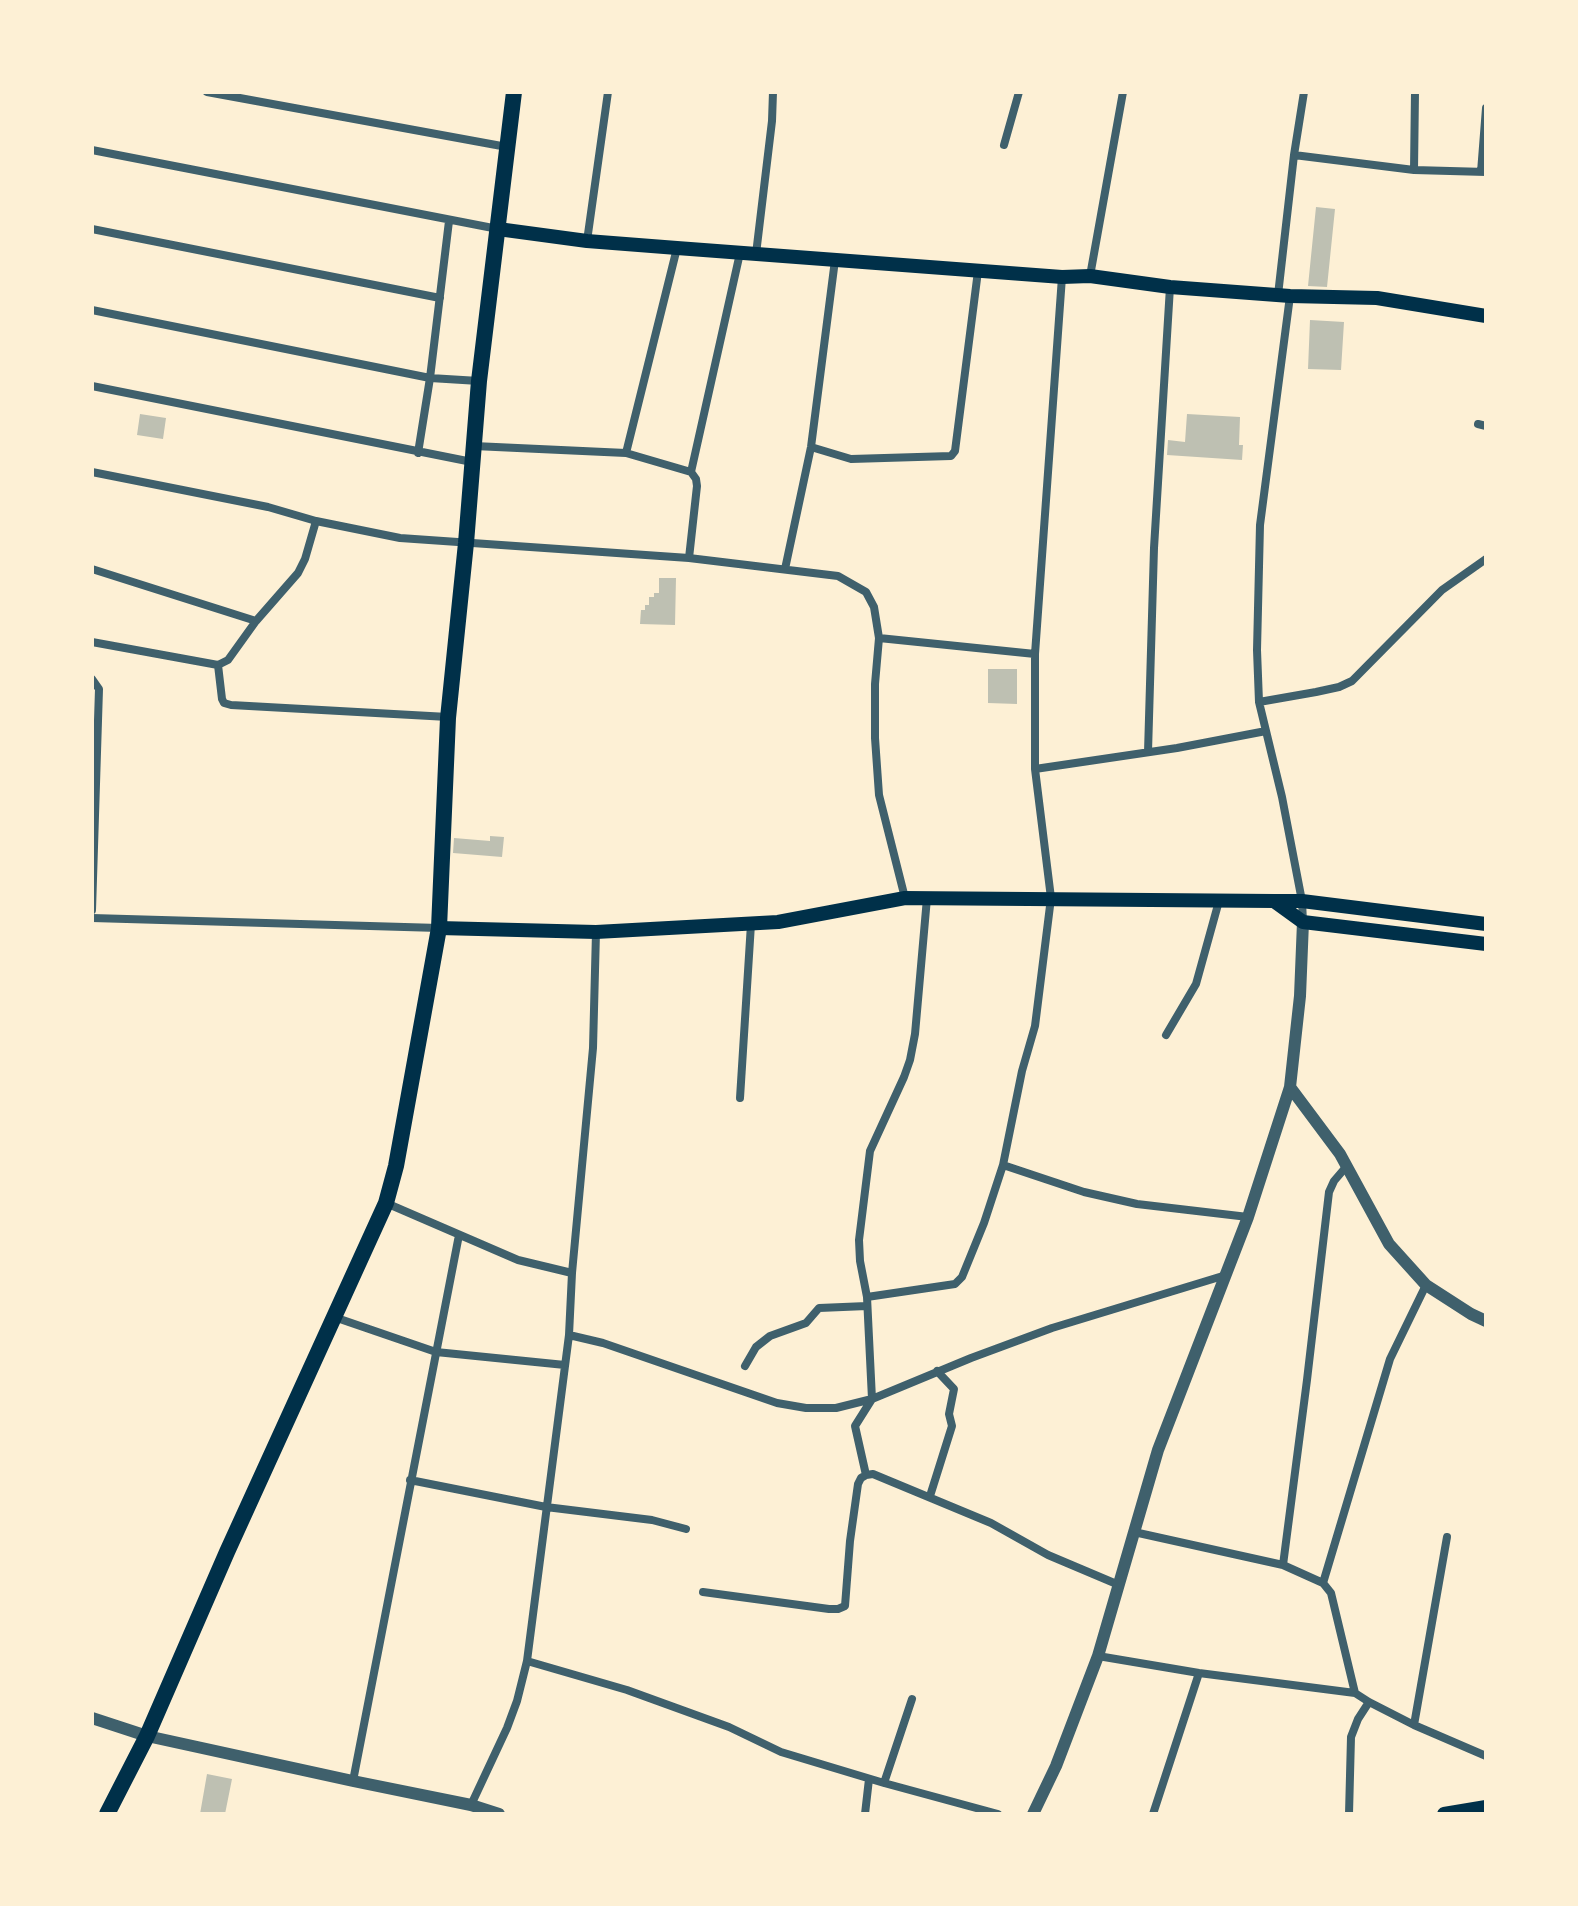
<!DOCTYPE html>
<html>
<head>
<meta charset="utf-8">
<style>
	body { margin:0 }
	#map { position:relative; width:1578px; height:1906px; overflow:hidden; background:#fdf0d5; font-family:"Public Sans",sans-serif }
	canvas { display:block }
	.frame { position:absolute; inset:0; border:94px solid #fdf0d5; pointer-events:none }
</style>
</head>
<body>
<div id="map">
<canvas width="1578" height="1906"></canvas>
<div class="frame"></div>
</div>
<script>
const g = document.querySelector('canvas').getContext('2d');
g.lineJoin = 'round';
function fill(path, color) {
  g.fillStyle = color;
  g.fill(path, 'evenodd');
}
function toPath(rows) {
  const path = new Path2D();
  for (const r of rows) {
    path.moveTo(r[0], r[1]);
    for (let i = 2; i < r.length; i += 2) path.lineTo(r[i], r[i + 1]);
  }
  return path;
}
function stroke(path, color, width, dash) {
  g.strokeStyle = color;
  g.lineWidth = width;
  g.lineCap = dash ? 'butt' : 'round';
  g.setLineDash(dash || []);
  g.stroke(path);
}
fill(toPath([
	[1316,207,1335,209,1327,287,1308,286],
	[1310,320,1344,322,1341,370,1308,369],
	[140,414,166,418,163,439,137,435],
	[1187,414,1240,417,1239,445,1243,445,1242,460,1167,455,1168,440,1185,442],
	[659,578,676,578,675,625,640,624,641,610,645,610,645,605,649,605,649,597,654,597,654,593,659,593],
	[988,669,1017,669,1017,704,988,703],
	[490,836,504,837,502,857,453,853,454,838,490,841],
	[207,1774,232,1779,225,1814,200,1814]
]), '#bec0b2');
stroke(toPath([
	[207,92,507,147],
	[1004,145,1019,92],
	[92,150,498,229],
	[1294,155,1414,170,1486,172],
	[1414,170,1415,92],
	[1481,172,1486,108],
	[92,229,440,298],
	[587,241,608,92],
	[756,254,772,121,773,92],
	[1090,276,1123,92],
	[1062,277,1035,654,1035,769,1051,898,1035,1026,1022,1071,1003,1165,1084,1192,1137,1204,1248,1217],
	[1278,295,1294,155,1304,92],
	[1290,296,1260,525,1257,650,1259,702,1282,797,1302,901,1303,922],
	[92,310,430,378,479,381],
	[92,386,472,462],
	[1478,424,1486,426],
	[474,446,626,453,691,472,696,479,697,486,689,558],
	[811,447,851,459,951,456,955,451,978,271],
	[418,453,430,378,449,221],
	[626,453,677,248],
	[92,472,268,507,316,521,400,538,689,558,838,576,866,592,874,607,879,638,1035,654],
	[691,472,740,253],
	[92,569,256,621],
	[785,569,811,447,835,260],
	[879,638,875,684,875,738,879,795,905,898],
	[92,642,218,665,228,660,256,621,298,573,305,559,316,521],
	[218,665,222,699,224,703,231,705,448,717],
	[92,679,99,689,92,910],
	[1259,702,1316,692,1339,687,1352,681,1442,590,1486,559],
	[1148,752,1154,548,1170,287],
	[1035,769,1177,748,1266,731],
	[92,918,439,928],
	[1166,1035,1196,984,1219,901],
	[740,1098,751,924],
	[386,1203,518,1260,572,1273],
	[867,1297,955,1284,962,1277,984,1223,1003,1165],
	[334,1317,436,1352,565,1365],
	[569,1335,603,1343,777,1403,806,1408,836,1408,872,1399,971,1358,1052,1328,1226,1275],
	[745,1366,756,1347,770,1336,806,1323,819,1308,867,1306],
	[866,1475,855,1426,872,1399,867,1297,860,1261,859,1240,870,1151,904,1077,910,1060,915,1034,927,898],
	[410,1480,546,1507,652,1520,686,1529],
	[930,1496,952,1426,949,1414,954,1389,937,1371],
	[1134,1532,1283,1565,1323,1583,1331,1593,1355,1693,1369,1702,1414,1725,1486,1756],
	[1283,1565,1307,1380,1329,1192,1334,1181,1346,1167],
	[1323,1583,1390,1359,1426,1285],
	[703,1592,829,1609,838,1609,845,1606,850,1541,858,1484,861,1478,866,1475,873,1474,991,1523,1048,1555,1119,1585],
	[1098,1656,1199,1673,1355,1693],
	[527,1661,627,1690,729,1727,781,1752,884,1783,998,1814],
	[1414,1725,1447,1537],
	[353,1781,459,1235],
	[884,1783,912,1699],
	[471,1805,507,1728,517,1701,527,1661,569,1335,572,1273,593,1048,596,932],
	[865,1814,869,1779],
	[1153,1814,1199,1673],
	[1349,1814,1351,1737,1358,1719,1369,1702]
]), '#3f606c', 8);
stroke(toPath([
	[1290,1087,1340,1154,1389,1244,1426,1285,1471,1314,1486,1321],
	[92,1718,147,1736,353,1781,471,1805,499,1814],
	[1033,1814,1056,1766,1098,1656,1158,1450,1248,1217,1290,1087,1300,996,1303,922]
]), '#3f606c', 12);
stroke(toPath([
	[498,229,587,241,677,248,1062,277,1090,276,1170,287,1290,296,1377,298,1486,316],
	[1275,901,1302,901,1486,924],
	[439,928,596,932,778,922,905,898,1274,901,1303,922,1486,944],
	[1444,1814,1486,1807]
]), '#003049', 14);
stroke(toPath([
	[107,1814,147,1736,227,1552,386,1203,396,1166,439,928,448,718,466,543,479,381,514,92]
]), '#003049', 16);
</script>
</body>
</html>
